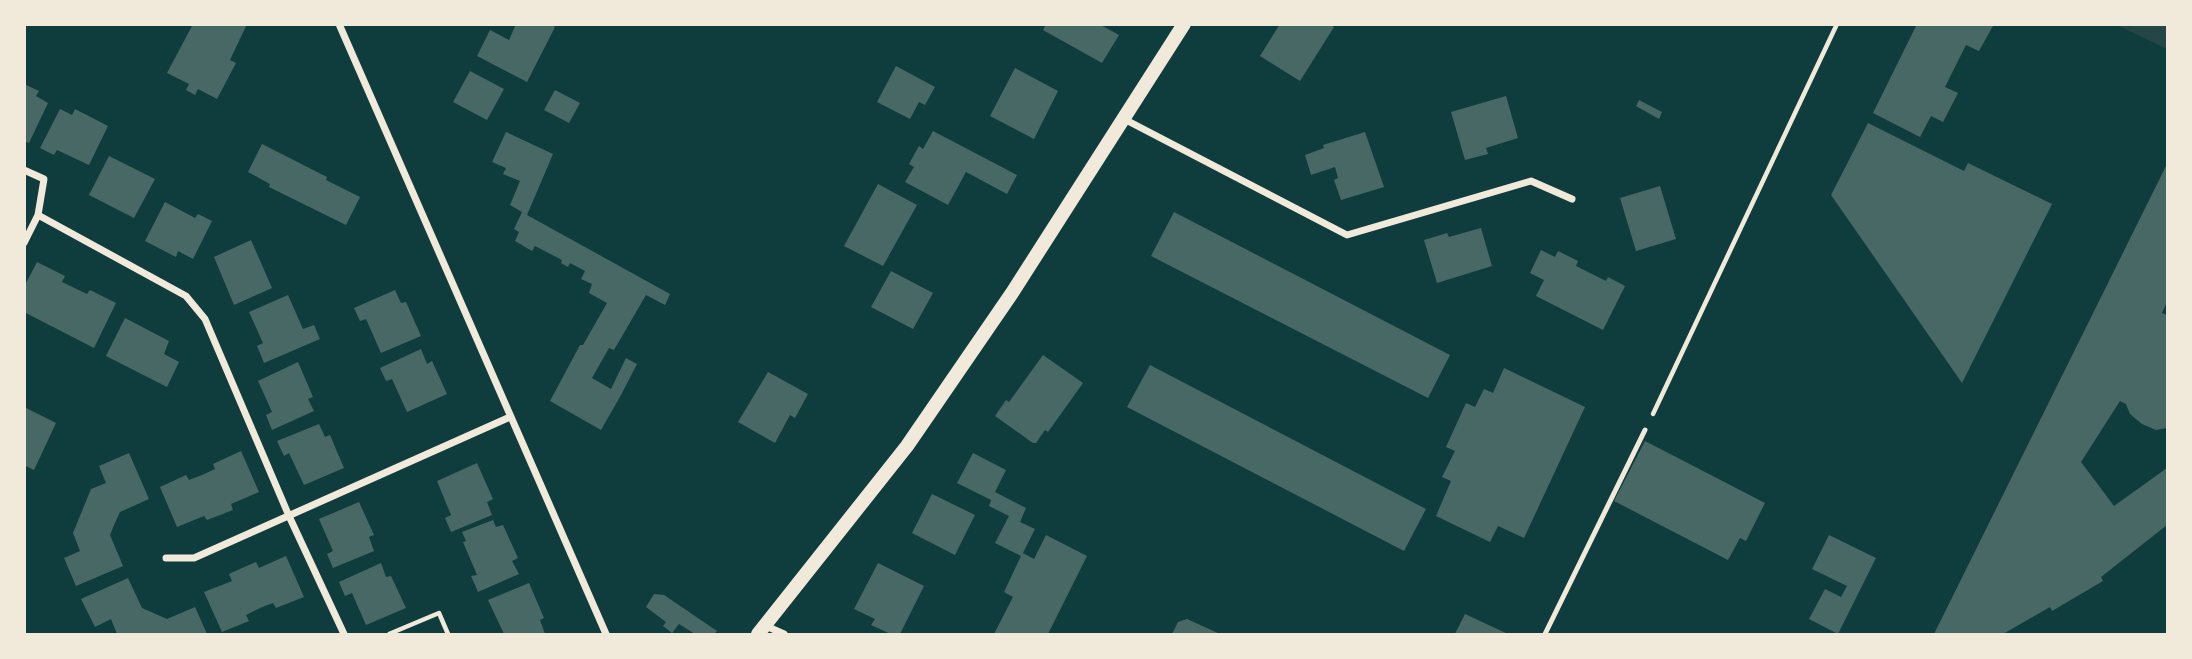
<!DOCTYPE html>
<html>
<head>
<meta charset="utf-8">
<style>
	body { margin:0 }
	#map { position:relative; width:2192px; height:659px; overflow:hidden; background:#0f3d3e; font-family:"Source Sans 3",sans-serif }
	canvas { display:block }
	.frame { position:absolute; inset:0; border:26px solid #f1e9da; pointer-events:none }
</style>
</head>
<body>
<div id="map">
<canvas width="2192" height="659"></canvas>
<div class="frame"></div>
</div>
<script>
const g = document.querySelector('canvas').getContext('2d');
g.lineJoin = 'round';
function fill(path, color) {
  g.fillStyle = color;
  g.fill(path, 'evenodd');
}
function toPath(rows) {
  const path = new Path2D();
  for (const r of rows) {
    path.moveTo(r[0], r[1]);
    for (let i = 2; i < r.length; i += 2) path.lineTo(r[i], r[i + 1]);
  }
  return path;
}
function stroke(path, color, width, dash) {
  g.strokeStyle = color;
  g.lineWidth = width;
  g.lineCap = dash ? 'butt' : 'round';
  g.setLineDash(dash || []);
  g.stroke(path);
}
fill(toPath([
	[2117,25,2167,25,2167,49]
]), '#244646');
fill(toPath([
	[193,24,247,24,230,60,236,63,217,99,198,89,195,95,186,90,189,84,167,73],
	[516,24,551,24,555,27,527,82,477,56,490,30,509,40],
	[1046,24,1099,24,1119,35,1102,63,1043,30],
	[1280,24,1329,24,1334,27,1300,81,1260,56],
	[1917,24,1994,24,1979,51,1966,45,1945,87,1958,93,1943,122,1931,116,1920,137,1873,113],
	[896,66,935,87,925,105,919,102,910,119,877,102],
	[1015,68,1058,91,1034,139,990,116],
	[470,71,504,89,487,120,453,102],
	[24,84,39,91,36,96,48,103,29,143,24,141],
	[555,90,580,103,569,123,544,110],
	[1506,96,1518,138,1486,148,1488,154,1465,160,1451,112],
	[1639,100,1662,112,1659,119,1636,106],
	[60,109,72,115,75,109,108,126,89,165,57,150,54,155,40,148],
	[1868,123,1964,171,1968,163,2052,204,1962,383,1831,195],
	[933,131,1017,175,1007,194,966,172,948,205,905,182,914,167,909,164,919,146,923,149],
	[506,132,553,154,527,215,670,294,665,305,646,295,614,350,609,348,592,378,611,389,626,358,637,364,621,395,601,430,550,401,580,345,583,345,607,303,589,293,592,284,581,279,585,271,570,263,568,267,561,263,562,260,535,246,532,251,515,241,519,232,514,229,522,212,510,205,520,181,503,174,506,168,492,162],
	[1365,132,1384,187,1341,200,1334,180,1338,178,1335,167,1311,175,1305,155,1324,148,1323,145],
	[262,144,327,177,326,180,360,197,346,225,269,187,270,184,248,172],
	[109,156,155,179,134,218,89,195],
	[2167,164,2167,302,2162,313,2167,315,2167,428,2156,430,2142,424,2130,414,2126,404,2120,401,2081,462,2114,506,2167,468,2167,525,2101,577,2103,581,2052,611,2050,607,2003,634,1934,634],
	[878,184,917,205,883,266,844,246],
	[1660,186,1676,239,1636,251,1620,198],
	[165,202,195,218,198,214,212,221,193,259,178,251,176,257,145,241],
	[1174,212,1450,355,1428,398,1151,256],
	[1481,228,1492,266,1437,283,1424,240,1447,233,1449,237],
	[251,240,272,288,234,305,214,257],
	[1541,250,1555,257,1558,251,1578,261,1576,266,1606,281,1608,277,1625,286,1603,330,1536,296,1544,280,1530,273],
	[37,262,65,276,62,282,87,294,90,290,116,303,94,348,24,312,24,287],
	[891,271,933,293,913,329,871,307],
	[395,290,401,303,406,302,421,336,381,353,366,319,360,321,354,308],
	[288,295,303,329,314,325,320,339,264,363,257,346,263,343,249,312],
	[125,318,169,341,164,354,179,362,167,387,106,356],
	[421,349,427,364,432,361,447,394,407,412,392,379,386,381,380,368],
	[1043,355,1083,383,1048,432,1045,430,1036,443,1033,443,995,416,1006,400,1009,402],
	[298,362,313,397,308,399,314,411,272,430,266,415,272,412,258,381],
	[1150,365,1426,509,1404,551,1127,407],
	[1504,368,1585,407,1524,538,1498,526,1490,542,1436,516,1451,481,1442,477,1455,451,1446,447,1466,403,1475,407,1484,389,1493,393],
	[768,372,808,394,795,418,790,415,775,443,738,422],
	[24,407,56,423,34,470,24,465],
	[319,424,325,437,330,435,344,468,304,485,289,453,284,456,277,441],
	[1645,441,1765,503,1746,541,1740,538,1728,560,1614,501],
	[241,451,259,492,231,504,233,510,207,520,204,516,177,527,160,487,186,475,189,480,202,475,215,469,213,464],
	[129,453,149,499,120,512,114,525,110,535,123,566,76,586,64,558,80,551,73,533,91,489,106,483,99,466],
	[973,453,1006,470,995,492,1026,508,1020,522,1035,529,1023,553,1034,559,1046,535,1087,556,1048,634,994,634,1013,597,1004,592,1021,556,995,543,1009,516,989,506,991,500,957,483],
	[477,463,493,499,487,502,492,515,451,532,445,518,451,515,437,481],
	[932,494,975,515,955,555,912,533],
	[359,502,374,535,369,537,374,551,333,568,327,554,333,551,319,519],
	[493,520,496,527,503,525,518,558,512,561,519,574,478,592,471,576,477,575,463,542,466,541,462,532],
	[1829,535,1876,558,1838,634,1809,619,1825,589,1841,597,1847,586,1812,569],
	[286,556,304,597,276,608,273,603,260,608,246,615,249,621,222,632,204,592,232,581,229,574,242,568,256,562,259,568],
	[381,563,386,577,391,576,406,608,366,625,352,593,345,596,339,582],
	[878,563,924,586,900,634,891,634,871,625,875,619,854,609],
	[128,578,142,608,167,619,195,607,207,634,117,634,111,619,95,627,81,599],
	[529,583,544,618,540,620,545,634,504,634,488,600],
	[654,594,664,595,717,631,714,634,695,634,679,624,672,633,663,626,666,622,646,607],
	[1465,614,1508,634,1455,634],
	[1187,619,1220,634,1172,634,1178,622]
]), '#486865');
stroke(toPath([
	[1653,414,1837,24],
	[389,634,439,613,448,634]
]), '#f1e9da', 4.5);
stroke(toPath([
	[1545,634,1645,430]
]), '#f1e9da', 5);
stroke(toPath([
	[339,24,606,634],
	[1124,119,1347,235,1531,181,1572,199],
	[24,170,44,179,38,215,24,243],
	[38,215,186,296,205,319,289,516,344,634],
	[166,558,194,558,510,417],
	[766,626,784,634]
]), '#f1e9da', 7);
stroke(toPath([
	[758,634,907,446,1012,293,1184,24]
]), '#f1e9da', 14);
</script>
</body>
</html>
